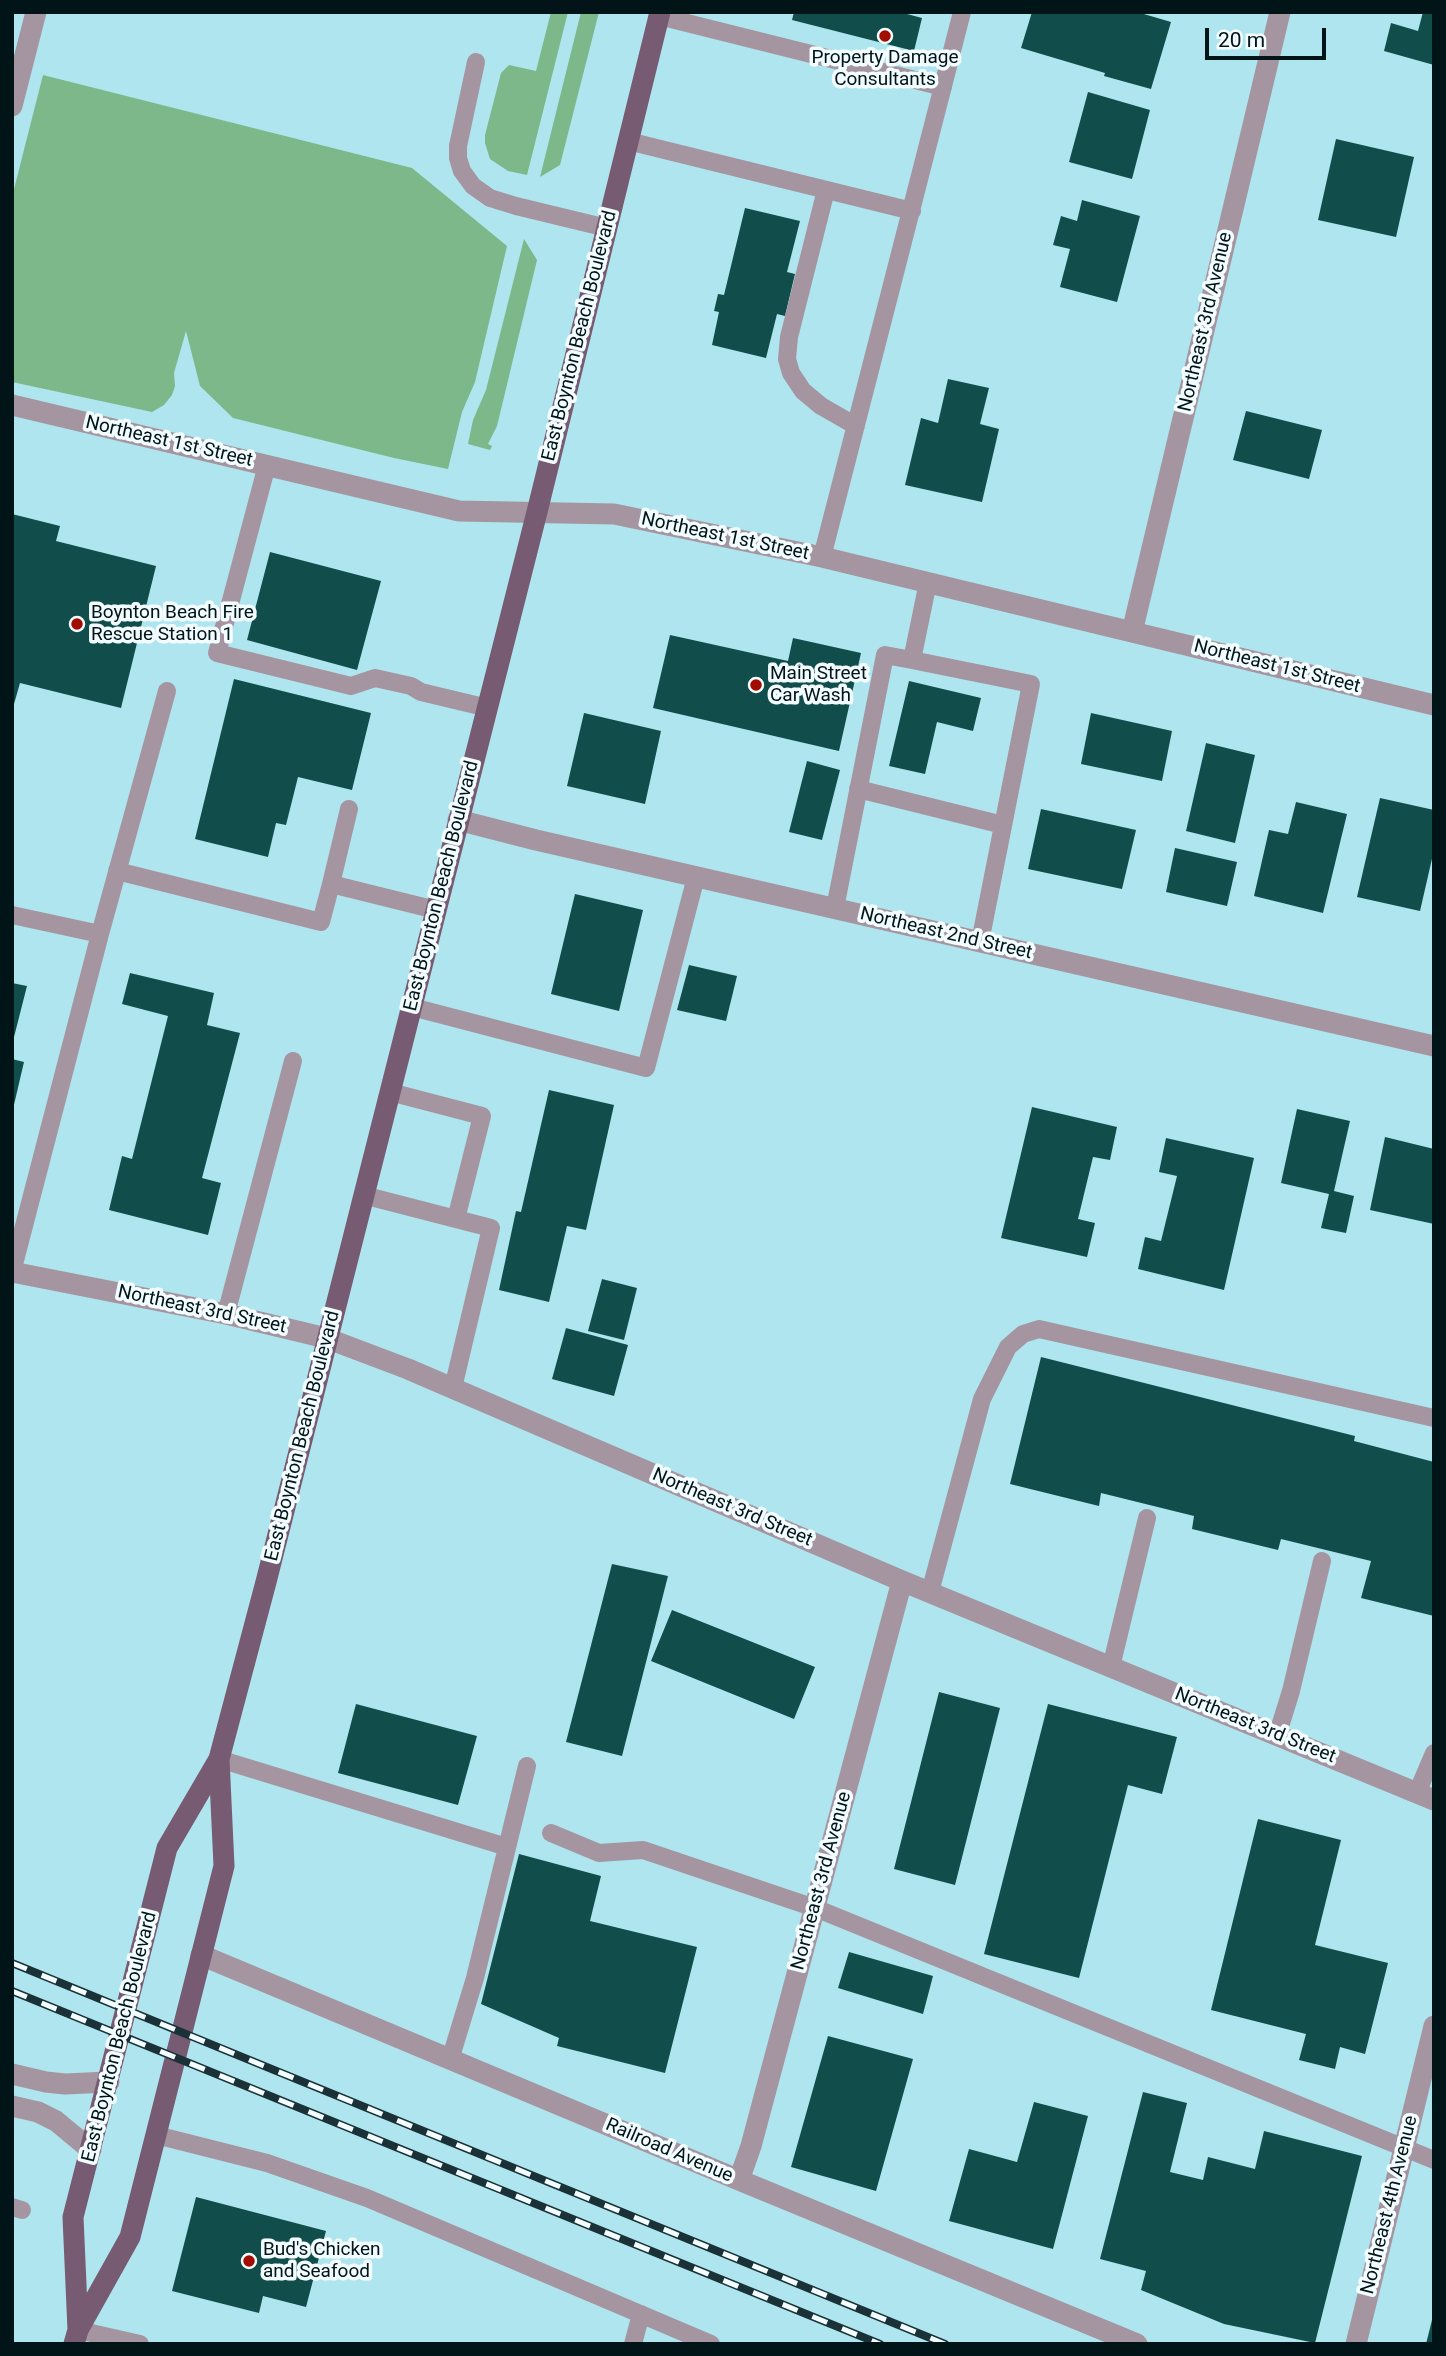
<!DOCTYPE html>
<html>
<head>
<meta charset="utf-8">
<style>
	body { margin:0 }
	#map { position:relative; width:1446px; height:2356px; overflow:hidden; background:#afe5ef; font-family:Roboto,sans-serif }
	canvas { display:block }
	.frame { position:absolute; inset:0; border:14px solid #011418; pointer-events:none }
	.scale { position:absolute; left:1205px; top:28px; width:121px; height:32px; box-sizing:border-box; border:4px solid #011418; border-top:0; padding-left:9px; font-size:21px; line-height:24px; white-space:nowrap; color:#011418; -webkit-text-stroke:5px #f3fdff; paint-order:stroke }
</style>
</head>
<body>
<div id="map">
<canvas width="1446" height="2356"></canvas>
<div class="frame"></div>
<div class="scale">20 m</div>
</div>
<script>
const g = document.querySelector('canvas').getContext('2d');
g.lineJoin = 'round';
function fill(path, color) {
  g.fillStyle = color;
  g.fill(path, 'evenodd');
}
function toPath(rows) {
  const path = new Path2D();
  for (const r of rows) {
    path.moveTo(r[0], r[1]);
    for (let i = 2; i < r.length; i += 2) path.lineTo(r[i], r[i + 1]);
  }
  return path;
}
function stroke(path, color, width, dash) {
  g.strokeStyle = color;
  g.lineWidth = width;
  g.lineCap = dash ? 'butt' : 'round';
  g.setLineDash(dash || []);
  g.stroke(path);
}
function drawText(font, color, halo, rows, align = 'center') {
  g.font = font + ' Roboto,sans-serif';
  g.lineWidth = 7;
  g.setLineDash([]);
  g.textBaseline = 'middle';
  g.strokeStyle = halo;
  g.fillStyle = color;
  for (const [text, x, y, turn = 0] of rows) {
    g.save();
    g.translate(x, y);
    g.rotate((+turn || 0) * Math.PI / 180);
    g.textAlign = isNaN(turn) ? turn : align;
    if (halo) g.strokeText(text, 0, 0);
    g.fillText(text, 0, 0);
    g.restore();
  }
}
fill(toPath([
	[551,12,568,12,527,175,508,171,490,159,485,143,485,135,501,73,509,65,536,71],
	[581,12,599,12,560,165,540,177],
	[43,75,412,168,507,246,475,382,462,412,448,469,394,458,233,418,200,386,186,331,174,373,175,386,172,395,164,405,152,412,12,382,12,197],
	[524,239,537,260,497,426,488,444,492,446,490,450,468,444,473,420,486,390]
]), '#7cb889');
fill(toPath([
	[794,12,907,12,907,14,922,18,914,51,792,20],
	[1032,12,1137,12,1171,22,1151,89,1104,76,1105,73,1021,48],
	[1423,12,1434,12,1434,65,1384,51,1391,23,1418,31],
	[1088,92,1150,110,1132,179,1069,162],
	[1336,139,1414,157,1396,237,1318,220],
	[1082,200,1140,216,1117,302,1060,287,1070,249,1053,245,1061,216,1077,221],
	[745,208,800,221,787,272,795,274,785,316,777,314,766,358,712,345,719,312,714,311,718,294,724,295],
	[948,379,989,388,980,424,999,429,982,502,905,485,921,418,938,423],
	[1246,411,1322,430,1309,479,1233,460],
	[12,514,60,526,56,541,156,566,121,708,20,683,12,711],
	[270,552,381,581,357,670,247,640],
	[670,635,788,661,793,638,861,653,839,751,653,708],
	[234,679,371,713,352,790,298,777,286,825,276,823,268,857,195,839],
	[909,681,981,698,973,731,937,722,925,774,889,766],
	[584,713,661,731,645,804,567,786],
	[1091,713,1172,731,1162,781,1081,764],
	[1206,743,1255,755,1235,843,1186,831],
	[807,761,840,770,822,840,789,832],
	[1380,798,1434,810,1434,850,1420,911,1357,897],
	[1296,802,1347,814,1323,913,1254,896,1269,830,1288,834],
	[1041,809,1136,830,1122,889,1028,869],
	[1175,848,1237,862,1227,906,1166,892],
	[575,894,643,910,619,1011,551,994],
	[689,965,737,976,726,1021,677,1010],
	[130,973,214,993,207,1025,240,1033,202,1178,221,1183,208,1235,109,1210,122,1156,132,1159,168,1016,122,1004],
	[12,983,27,986,13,1041,12,1041],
	[12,1059,24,1062,13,1109,12,1109],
	[549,1090,614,1105,586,1230,567,1226,549,1302,499,1290,516,1211,521,1212],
	[1032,1107,1117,1127,1110,1160,1093,1157,1078,1219,1095,1223,1087,1257,1001,1238],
	[1297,1109,1350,1121,1334,1191,1354,1196,1346,1233,1321,1228,1329,1194,1281,1183],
	[1385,1137,1434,1149,1434,1224,1370,1210],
	[1166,1138,1254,1158,1224,1290,1138,1269,1145,1237,1161,1241,1177,1176,1159,1172],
	[602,1279,637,1288,624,1340,588,1331],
	[566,1328,628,1345,614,1396,552,1379],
	[1041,1357,1355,1436,1354,1441,1434,1462,1434,1616,1361,1598,1371,1561,1281,1539,1278,1550,1192,1529,1194,1516,1101,1493,1099,1506,1010,1484],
	[612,1564,668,1576,622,1756,566,1742],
	[672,1610,815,1667,794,1719,651,1661],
	[939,1692,1000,1708,955,1885,894,1869],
	[356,1704,477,1736,458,1805,338,1773],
	[1048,1704,1177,1737,1162,1794,1128,1785,1079,1978,984,1954],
	[1258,1819,1341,1840,1315,1945,1388,1963,1365,2054,1340,2047,1335,2069,1299,2060,1306,2034,1211,2010],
	[519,1854,601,1876,590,1921,697,1947,665,2073,557,2046,559,2038,481,2004],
	[849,1952,933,1976,923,2014,838,1988],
	[828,2036,913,2059,876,2191,791,2167],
	[1143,2092,1187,2103,1170,2172,1203,2180,1208,2157,1255,2169,1264,2131,1362,2156,1315,2343,1224,2324,1141,2290,1146,2271,1100,2259],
	[1034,2102,1088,2116,1053,2249,949,2221,969,2149,1017,2162],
	[196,2197,326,2231,306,2307,263,2296,259,2313,172,2291],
	[1433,2316,1434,2344,1426,2344]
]), '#114e4b');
stroke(toPath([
	[659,16,943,87],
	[476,62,458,146,458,158,462,171,473,186,490,198,516,206,607,228],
	[628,141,912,211],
	[826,190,789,337,787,359,791,373,803,391,821,406,856,426],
	[267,465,217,653,351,686,375,678,411,686,421,692,488,708],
	[822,557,962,12],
	[928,582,912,660,1031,684,980,942],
	[858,789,1003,825],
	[117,871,321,922,331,884,436,910],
	[331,884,349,809],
	[835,908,885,655,912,660],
	[12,915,100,934],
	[412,1007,646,1068,696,877],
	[390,1092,482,1116,456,1219],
	[363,1195,491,1228,453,1388],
	[12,1272,100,934,167,691],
	[226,1314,293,1061],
	[930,1592,982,1399,1008,1347,1023,1334,1039,1329,1434,1418],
	[1111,1667,1147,1518],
	[1277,1736,1291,1691,1322,1561],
	[219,1759,507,1847],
	[1417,1793,1434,1753],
	[551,1833,599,1853,643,1850,815,1908,1434,2160],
	[450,2060,475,1978,527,1766],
	[156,2135,267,2163,367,2198,711,2344],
	[12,2207,22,2210],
	[78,2330,140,2344],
	[633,2344,641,2314]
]), '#a495a1', 18);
stroke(toPath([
	[12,106,36,12],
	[12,405,459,511,614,514,822,557,1434,705],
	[1132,632,1280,12],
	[458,820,536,840,1434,1046],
	[12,1272,226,1314,326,1338,408,1369,902,1581,1434,1800],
	[201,1955,739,2180,1137,2344],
	[12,2074,46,2082,65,2084,109,2082],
	[12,2106,38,2112,56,2121,91,2150],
	[739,2180,751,2146,902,1581],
	[1356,2344,1434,2026]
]), '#a495a1', 21);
stroke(toPath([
	[78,2330,73,2217,167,1848,219,1759,266,1582,537,512,660,12],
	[74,2344,78,2330,130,2237,224,1866,219,1759]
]), '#765b72', 21);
const rail = toPath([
	[12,1963,945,2344],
	[12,1991,880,2344]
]);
stroke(rail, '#1a3237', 8);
stroke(rail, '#f3fdff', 5, [16]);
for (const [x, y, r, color] of [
	[885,36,7,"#a20d00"],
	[77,624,7,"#a20d00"],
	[756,685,7,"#a20d00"],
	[249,2261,7,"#a20d00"]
]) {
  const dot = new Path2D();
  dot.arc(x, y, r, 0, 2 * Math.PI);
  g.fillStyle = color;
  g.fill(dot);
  stroke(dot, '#f3fdff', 2.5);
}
drawText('19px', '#011418', '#f3fdff', [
	["Property Damage",885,58,"center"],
	["Consultants",885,80,"center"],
	["Boynton Beach Fire",91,613],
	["Rescue Station 1",91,635],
	["Main Street",770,674],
	["Car Wash",770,696],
	["Bud's Chicken",263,2250],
	["and Seafood",263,2272]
], 'left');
drawText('19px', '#011418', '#f3fdff', [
	["Northeast 3rd Avenue",1206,322,-77],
	["East Boynton Beach Boulevard",580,336,-76],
	["Northeast 1st Street",169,442,13],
	["Northeast 1st Street",725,537,12],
	["Northeast 1st Street",1277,667,14],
	["East Boynton Beach Boulevard",442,886,-76],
	["Northeast 2nd Street",946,934,13],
	["Northeast 3rd Street",202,1310,12],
	["East Boynton Beach Boulevard",303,1436,-76],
	["Northeast 3rd Street",732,1508,23],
	["Northeast 3rd Street",1255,1726,22],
	["Northeast 3rd Avenue",822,1881,-75],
	["East Boynton Beach Boulevard",120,2037,-76],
	["Railroad Avenue",669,2151,23],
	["Northeast 4th Avenue",1390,2205,-76]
]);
</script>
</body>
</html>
